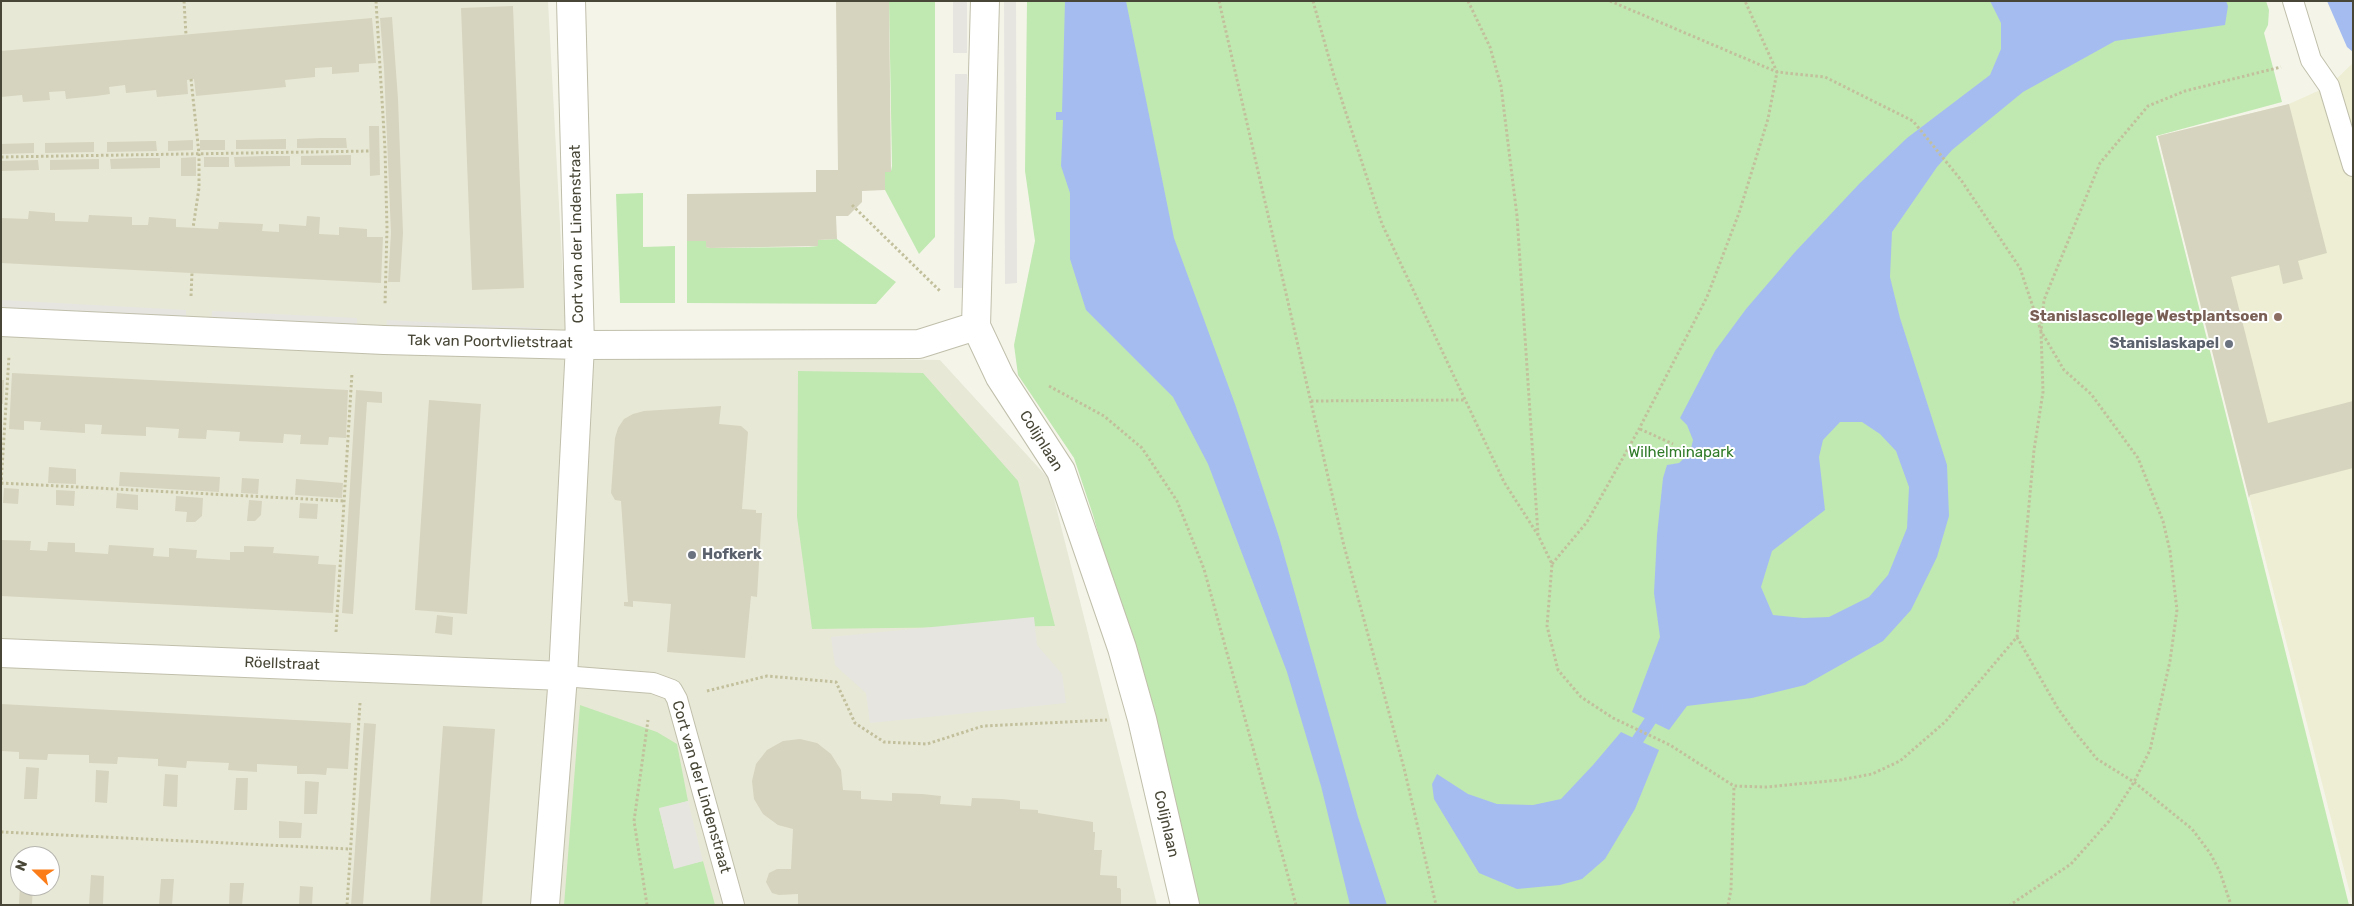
<!DOCTYPE html>
<html>
<head>
<meta charset="utf-8">
<style>
	body { margin:0 }
	#map { position:relative; width:2354px; height:906px; overflow:hidden; background:#f4f4e9; font-family:Rubik,sans-serif }
	canvas { display:block }
	.frame { position:absolute; inset:0; border:2px solid #484737; pointer-events:none }
	.north { position:absolute; left:10px; top:846px; width:50px; height:50px; box-sizing:border-box; background:#fff; border:1px solid #b6b5af; border-radius:50%; rotate:292deg; font-size:14px; font-weight:700; line-height:20px; text-align:center; color:#484737 }
	.north::after { content:''; display:block; margin:auto; width:18px; height:22px; background:#fb7d19; clip-path:polygon(50% 0,100% 100%,50% 72%,0 100%) }
</style>
</head>
<body>
<div id="map">
<canvas width="2354" height="906"></canvas>
<div class="frame"></div>
<div class="north">N</div>
</div>
<script>
const g = document.querySelector('canvas').getContext('2d');
g.lineJoin = 'round';
function fill(path, color) {
  g.fillStyle = color;
  g.fill(path, 'evenodd');
}
function toPath(rows) {
  const path = new Path2D();
  for (const r of rows) {
    path.moveTo(r[0], r[1]);
    for (let i = 2; i < r.length; i += 2) path.lineTo(r[i], r[i + 1]);
  }
  return path;
}
function stroke(path, color, width, dash) {
  g.strokeStyle = color;
  g.lineWidth = width;
  g.lineCap = dash ? 'butt' : 'round';
  g.setLineDash(dash || []);
  g.stroke(path);
}
function drawText(font, color, halo, rows, align = 'center') {
  g.font = font + ' Rubik,sans-serif';
  g.lineWidth = 4;
  g.setLineDash([]);
  g.textBaseline = 'middle';
  g.strokeStyle = halo;
  g.fillStyle = color;
  for (const [text, x, y, turn = 0] of rows) {
    g.save();
    g.translate(x, y);
    g.rotate((+turn || 0) * Math.PI / 180);
    g.textAlign = isNaN(turn) ? turn : align;
    if (halo) g.strokeText(text, 0, 0);
    g.fillText(text, 0, 0);
    g.restore();
  }
}
fill(toPath([
	[1,1,548,1,567,353,940,360,1049,479,1157,905,1,905],
	[20,856,50,856,50,886,20,886]
]), '#e8e8d7');
fill(toPath([
	[2353,63,2353,905,2158,136,2289,104,2329,86]
]), '#edeed3');
fill(toPath([
	[889,1,935,1,935,237,919,254,885,190,885,172,891,171,892,166],
	[1027,1,2266,1,2269,10,2268,25,2264,33,2282,102,2156,136,2349,905,1198,905,1180,821,1093,515,1074,458,1018,375,1014,345,1035,241,1025,171],
	[643,193,643,247,675,246,675,303,620,303,616,194],
	[837,239,896,282,876,304,687,303,687,241,706,241,706,247,711,248,808,247,818,246,818,240],
	[798,371,923,373,1018,481,1055,626,812,629,797,517],
	[580,705,657,732,677,744,688,801,659,809,674,868,703,861,715,905,564,905]
]), '#c0e9b1');
fill(toPath([
	[953,1,967,1,967,53,953,53],
	[1004,1,1016,1,1017,283,1005,284],
	[955,74,967,74,966,288,954,288],
	[1,300,186,310,186,321,1,311],
	[212,311,357,318,357,329,211,322],
	[387,320,541,328,540,339,386,330],
	[1034,617,1037,645,1062,674,1066,703,870,723,866,693,835,665,831,637],
	[688,801,703,861,674,869,659,808]
]), '#e6e5e0');
fill(toPath([
	[1065,1,1126,1,1174,238,1235,404,1279,537,1358,817,1387,905,1350,905,1321,786,1287,672,1208,464,1173,397,1086,310,1070,259,1070,193,1061,166,1063,120,1056,120,1056,112,1062,112],
	[1990,1,2226,1,2228,6,2225,25,2115,41,2023,92,1952,150,1937,167,1892,232,1890,277,1900,318,1947,465,1949,516,1937,557,1911,610,1883,641,1805,685,1752,698,1687,706,1669,730,1632,712,1660,637,1654,593,1657,535,1663,478,1667,465,1679,463,1690,453,1693,440,1687,425,1680,418,1715,351,1746,309,1795,252,1860,183,1907,138,1990,75,2001,49,2001,23],
	[1840,422,1862,422,1880,434,1896,451,1909,487,1907,528,1888,575,1869,597,1829,617,1803,618,1773,615,1761,587,1772,551,1825,510,1819,457,1823,440],
	[2327,1,2353,1,2353,52,2347,47],
	[1621,732,1659,750,1635,809,1605,859,1582,879,1560,885,1517,889,1479,873,1434,799,1432,784,1437,774,1468,794,1497,804,1533,805,1561,799,1593,765]
]), '#a5bcf1');
stroke(toPath([
	[1629,753,1650,721,1657,706]
]), '#a5bcf1', 12);
fill(toPath([
	[836,1,889,1,891,172,885,172,885,190,862,191,862,202,848,216,836,216,837,239,818,240,818,246,710,248,706,247,706,241,687,241,687,194,816,192,816,170,838,170],
	[513,6,524,288,472,290,461,8],
	[392,17,398,99,403,233,400,282,388,282,391,233,384,68,380,18],
	[372,18,376,63,359,64,359,72,332,74,332,67,315,68,315,77,285,80,286,87,196,96,194,79,187,80,188,94,157,97,156,90,126,93,125,85,109,87,110,94,96,96,66,99,65,91,49,92,50,100,23,102,22,95,1,97,1,51],
	[2289,104,2327,253,2298,261,2303,279,2283,284,2279,265,2231,277,2268,423,2353,401,2353,468,2250,495,2249,498,2158,136],
	[369,126,379,126,380,175,370,176],
	[321,138,346,138,347,148,297,148,297,139],
	[286,139,286,149,236,149,236,140],
	[193,140,193,150,168,151,168,141],
	[200,140,225,140,225,150,200,150],
	[156,141,157,151,107,152,107,142],
	[94,142,94,152,45,153,45,143],
	[34,143,34,153,1,154,1,144],
	[351,155,351,165,301,165,301,156],
	[265,156,290,156,290,166,235,167,234,157],
	[196,157,196,176,181,176,181,158],
	[204,157,229,157,229,167,204,167],
	[135,158,160,158,160,168,111,169,110,159],
	[99,159,99,169,50,170,50,160],
	[38,160,39,170,1,171,1,161],
	[29,211,55,213,55,221,88,222,89,215,132,217,132,225,148,225,149,217,176,219,176,227,218,229,219,222,263,224,262,231,279,232,279,224,306,226,307,216,320,217,319,234,339,235,339,227,367,229,367,237,383,237,381,283,1,263,1,218,28,219],
	[12,373,348,390,346,438,329,437,328,445,300,444,301,435,284,434,283,443,239,441,240,432,223,431,207,430,206,439,178,438,179,429,146,427,146,436,101,434,102,425,85,424,85,433,40,430,41,422,24,421,24,430,9,429],
	[1,380,4,380,3,404,1,404],
	[356,390,382,392,382,403,367,402,353,614,342,613],
	[429,400,481,404,467,614,415,610],
	[721,406,719,424,741,426,748,432,742,509,756,510,756,513,762,513,757,597,751,596,745,658,667,652,671,604,633,601,633,607,624,606,624,602,628,602,621,501,615,500,611,493,615,438,618,428,624,419,633,414,644,411],
	[49,467,76,469,76,484,48,483],
	[120,472,220,477,219,492,119,486],
	[242,478,259,479,258,494,241,493],
	[296,479,343,483,342,498,295,495],
	[4,488,19,489,18,504,3,503],
	[56,490,75,491,74,506,56,505],
	[117,493,138,495,138,510,116,508],
	[176,496,203,498,202,516,195,522,186,522,187,512,175,511],
	[249,500,262,501,261,515,255,521,247,521],
	[300,503,318,504,317,519,299,518],
	[1,540,31,541,30,550,47,551,48,542,75,543,75,552,108,554,109,545,154,548,153,556,169,557,169,548,197,550,196,558,230,560,230,552,244,552,244,546,274,547,273,553,319,556,318,564,336,565,333,613,1,596],
	[437,615,453,617,452,635,435,633],
	[1,704,351,723,348,769,327,768,326,775,312,774,297,774,297,766,257,764,257,772,228,770,229,763,187,761,186,768,158,766,158,759,118,757,117,764,89,763,89,755,48,754,47,760,19,759,19,752,1,751],
	[364,723,376,724,363,905,351,905],
	[443,726,495,729,482,905,430,905],
	[800,739,817,743,831,754,841,770,843,790,861,791,861,799,892,801,892,793,922,794,941,796,940,804,971,806,972,798,1002,799,1020,801,1020,809,1038,810,1038,813,1093,822,1093,832,1095,832,1095,835,1094,850,1102,850,1100,875,1117,876,1117,888,1120,888,1121,890,1121,905,798,905,798,894,779,895,772,893,766,882,769,873,777,869,791,869,793,829,778,825,763,814,754,799,752,781,756,764,767,750,783,741],
	[26,767,39,768,37,799,24,799],
	[96,770,109,771,107,803,95,802],
	[165,774,178,775,177,807,163,806],
	[236,778,248,778,247,810,234,810],
	[305,781,319,782,317,814,304,814],
	[279,821,302,823,301,838,279,838],
	[91,875,104,876,103,905,89,905],
	[161,879,174,879,172,905,159,905],
	[230,883,244,883,242,905,229,905],
	[20,886,33,886,32,904,19,904],
	[300,886,313,887,312,905,299,905]
]), '#d6d4be');
const lane = toPath([
	[2293,1,2311,60,2329,86,2353,166],
	[563,676,653,683,672,690,677,699,734,905]
]);
const street = toPath([
	[985,1,976,326,1000,377,1061,471,1122,648,1142,719,1185,905],
	[1,322,384,340,580,345,919,344,976,326],
	[1,653,563,676],
	[545,905,563,676,580,345,571,1]
]);
stroke(lane, '#c0bfab', 22);
stroke(street, '#c0bfab', 30);
stroke(toPath([
	[184,1,186,35],
	[376,1,385,149,387,228,385,305],
	[1219,1,1343,542,1404,768,1436,905],
	[1313,1,1334,76,1382,224,1504,482,1538,535,1552,564,1547,626,1558,670,1581,697,1613,718,1670,745,1734,786,1766,787,1840,780,1872,774,1900,761,1945,722,2017,637,2034,450,2043,392,2041,331,2044,300,2100,163,2148,106,2185,91,2281,67],
	[1468,1,1490,47,1501,86,1517,216,1538,534],
	[1610,1,1777,72,1825,77,1913,121,1961,180,2020,268,2041,331,2064,370,2091,394,2138,458,2163,521,2170,551,2177,610,2170,661,2150,750,2134,782,2110,820,2071,864,2010,905],
	[191,79,199,154,199,188,193,228],
	[1,157,370,151],
	[852,205,941,292],
	[191,296,192,273],
	[1049,386,1104,416,1142,448,1177,501,1204,569,1296,905],
	[1311,401,1464,400],
	[1640,429,1673,444],
	[1,483,344,501],
	[1,485,9,356],
	[1552,564,1587,522,1639,429,1707,297,1739,213,1768,119,1777,72,1745,1],
	[336,632,352,373],
	[2017,637,2057,707,2074,731,2097,759,2134,782,2192,829,2210,853,2220,872,2231,905],
	[707,691,767,676,836,682,855,723,884,742,927,744,983,726,1107,720],
	[1,832,350,849],
	[347,905,360,703],
	[647,905,634,821,648,720],
	[1728,905,1731,890,1734,786]
]), '#c2c09c', 3, [2.5, 2.5]);
stroke(lane, '#fff', 20);
stroke(street, '#fff', 28);
for (const [x, y, r, color] of [
	[2278,317,5,"#8d6e63"],
	[2229,344,5,"#6b7280"],
	[692,555,5,"#6b7280"]
]) {
  const dot = new Path2D();
  dot.arc(x, y, r, 0, 2 * Math.PI);
  g.fillStyle = color;
  g.fill(dot);
  stroke(dot, '#fff', 2);
}
drawText('15px', '#484737', '#fff', [
	["Cort van der Lindenstraat",577,234,-91],
	["Tak van Poortvlietstraat",490,342,1],
	["Colijnlaan",1041,441,58],
	["Röellstraat",282,664,2],
	["Cort van der Lindenstraat",701,787,74],
	["Colijnlaan",1166,824,77]
]);
drawText('bold 15px', '#785e54', '#fff', [
	["Stanislascollege Westplantsoen",2268,317]
], 'right');
drawText('bold 15px', '#5b616d', '#fff', [
	["Stanislaskapel",2219,344],
	["Hofkerk",702,555,"left"]
], 'right');
drawText('15px', '#307b29', '#fff', [
	["Wilhelminapark",1681,453]
]);
</script>
</body>
</html>
